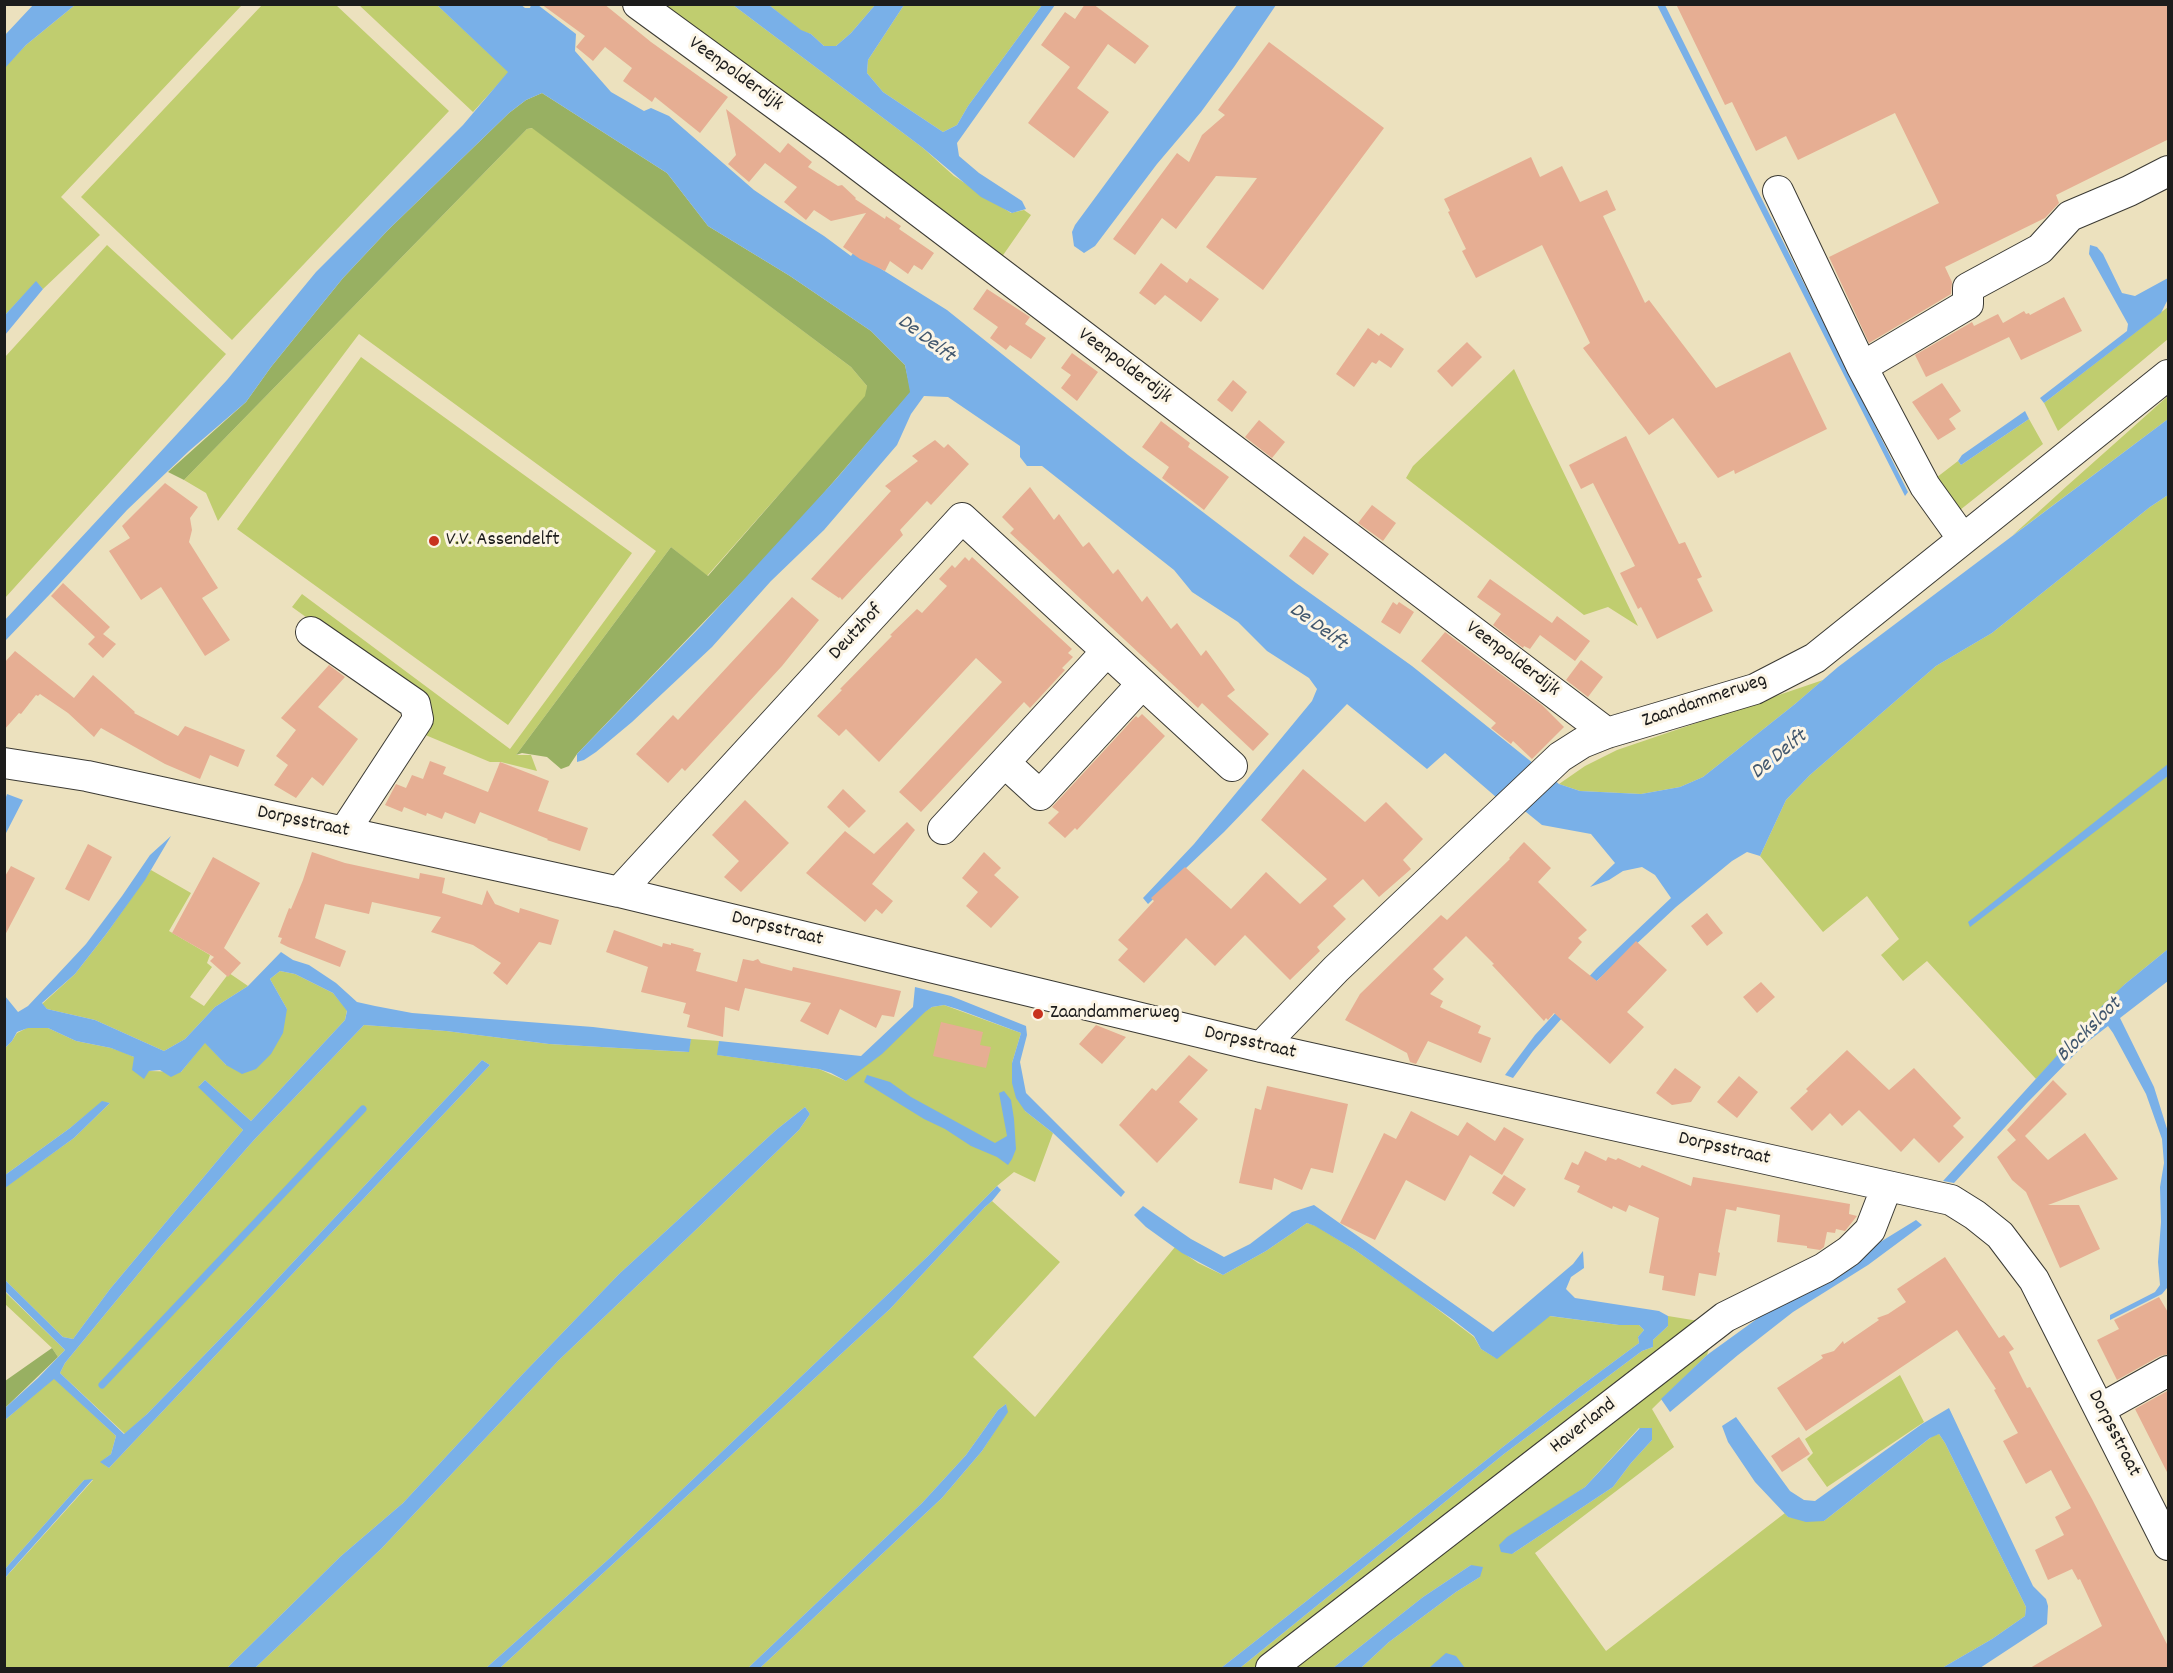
<!DOCTYPE html>
<html>
<head>
<meta charset="utf-8">
<style>
	body { margin:0 }
	#map { position:relative; width:2173px; height:1673px; overflow:hidden; background:#ece1be; font-family:Dekko,sans-serif }
	canvas { display:block }
	.frame { position:absolute; inset:0; border:6px solid #1c1c1c; pointer-events:none }
</style>
</head>
<body>
<div id="map">
<canvas width="2173" height="1673"></canvas>
<div class="frame"></div>
</div>
<script>
const g = document.querySelector('canvas').getContext('2d');
g.lineJoin = 'round';
function fill(path, color) {
  g.fillStyle = color;
  g.fill(path, 'evenodd');
}
function toPath(rows) {
  const path = new Path2D();
  for (const r of rows) {
    path.moveTo(r[0], r[1]);
    for (let i = 2; i < r.length; i += 2) path.lineTo(r[i], r[i + 1]);
  }
  return path;
}
function stroke(path, color, width, dash) {
  g.strokeStyle = color;
  g.lineWidth = width;
  g.lineCap = dash ? 'butt' : 'round';
  g.setLineDash(dash || []);
  g.stroke(path);
}
function drawText(font, color, halo, rows, align = 'center') {
  g.font = font + ' Dekko,sans-serif';
  g.lineWidth = 6;
  g.setLineDash([]);
  g.textBaseline = 'middle';
  g.strokeStyle = halo;
  g.fillStyle = color;
  for (const [text, x, y, turn = 0] of rows) {
    g.save();
    g.translate(x, y);
    g.rotate((+turn || 0) * Math.PI / 180);
    g.textAlign = isNaN(turn) ? turn : align;
    if (halo) g.strokeText(text, 0, 0);
    g.fillText(text, 0, 0);
    g.restore();
  }
}
fill(toPath([
	[75,5,242,5,61,197,100,235,43,289,36,282,5,315,4,68,26,45],
	[262,5,336,5,449,111,232,340,81,197],
	[359,5,437,5,509,72,473,112],
	[651,5,733,5,923,148,954,176,1011,213,1024,210,1031,215,999,261],
	[769,5,875,5,851,33,836,46,824,46,811,34,801,31],
	[904,5,1042,5,968,106,957,125,943,132,883,92,867,73,868,60],
	[533,128,851,367,867,386,866,396,707,576,671,547,516,755,531,755,537,771,501,762,490,762,423,734,427,704,292,607,302,594,510,749,656,551,359,334,218,521,206,493,184,480,527,129],
	[107,245,226,354,5,598,5,357],
	[2168,307,2168,339,2058,431,2044,403],
	[361,357,632,553,508,725,237,529],
	[1514,369,1528,399,1638,626,1608,607,1584,615,1406,478,1413,466],
	[2168,396,2168,419,2012,536,2068,485],
	[2029,419,2043,444,1960,510,1932,481,1958,461,1961,465],
	[2168,495,2168,949,2125,984,2036,1079,1927,961,1903,981,1881,955,1899,939,1867,896,1823,932,1760,856,1786,800,1810,775,1936,666,1992,633,2150,507],
	[1823,680,1795,704,1703,777,1680,787,1641,794,1580,791,1559,784,1585,766,1617,750],
	[151,870,191,893,169,931,210,955,207,963,212,967,190,997,204,1006,229,973,248,986,215,1007,185,1039,164,1051,95,1020,47,1009,42,1004,75,974,107,933],
	[280,971,295,974,333,993,347,1010,345,1020,251,1121,205,1080,199,1086,243,1130,110,1289,73,1339,63,1337,5,1280,4,1188,74,1138,110,1103,102,1102,70,1128,5,1175,5,1048,12,1041,17,1033,27,1028,48,1028,76,1041,111,1048,123,1052,134,1057,149,1071,181,1072,205,1042,226,1065,287,1009,270,979],
	[944,1005,1021,1033,1012,1063,1025,1111,1053,1133,1035,1182,1014,1172,997,1186,928,1256,611,1557,486,1668,255,1668,382,1548,559,1360,702,1224,799,1130,810,1114,805,1107,776,1130,619,1274,517,1380,403,1503,341,1556,227,1668,5,1668,5,1578,93,1480,84,1480,5,1569,5,1420,54,1378,116,1436,111,1454,101,1462,109,1468,490,1065,482,1060,252,1306,147,1414,125,1434,60,1373,65,1363,162,1245,254,1140,364,1025,446,1031,549,1044,688,1052,691,1039,719,1041,718,1055,819,1069,846,1081,924,1012,932,1007],
	[992,1201,1060,1262,973,1357,1035,1417,1175,1247,1198,1263,1223,1275,1266,1251,1307,1223,1316,1226,1355,1250,1419,1295,1474,1337,1481,1349,1496,1358,1549,1316,1619,1325,1639,1325,1644,1330,1638,1337,1639,1343,1578,1388,1221,1668,760,1668,942,1498,982,1451,1007,1412,1006,1404,998,1410,966,1455,922,1503,748,1668,500,1668,890,1309,985,1207],
	[4,1291,65,1350,58,1357,52,1348,5,1304],
	[1668,1316,1717,1324,1707,1355,1652,1409,1674,1447,1535,1553,1606,1651,1785,1513,1788,1517,1824,1521,1934,1435,1939,1434,1945,1443,2026,1607,2025,1616,1992,1639,1942,1668,1361,1668,1389,1642,1456,1592,1480,1577,1471,1565,1423,1597,1333,1668,1240,1668,1504,1454,1642,1351,1653,1347,1653,1340,1668,1326],
	[1639,1428,1652,1440,1631,1463,1613,1487,1512,1554,1549,1512,1585,1487],
	[1900,1375,1924,1422,1827,1487,1807,1459,1813,1453,1805,1439]
]), '#c0cd6f');
fill(toPath([
	[542,93,667,173,708,226,790,276,871,331,905,365,911,392,791,531,577,754,569,766,561,769,547,757,522,753,516,755,671,547,708,576,865,396,867,386,851,367,532,128,527,129,184,480,168,472,246,402,271,367,343,278,388,230,509,113,526,100],
	[52,1348,58,1357,5,1408,5,1381]
]), '#98b062');
fill(toPath([
	[34,4,75,5,26,45,5,68,5,35],
	[520,4,525,8,530,8,531,5,538,5,576,34,575,51,611,92,644,111,651,108,669,116,754,190,779,207,824,236,851,256,854,252,947,310,1128,455,1296,583,1412,666,1559,784,1580,791,1641,794,1680,787,1703,777,1795,704,1838,667,2168,419,2168,495,2150,507,1992,633,1936,666,1810,775,1786,800,1760,856,1747,852,1732,861,1676,907,1585,992,1533,1051,1513,1078,1505,1075,1535,1035,1597,968,1671,898,1655,875,1642,867,1623,871,1609,880,1590,887,1615,863,1591,834,1542,825,1526,812,1496,797,1445,753,1427,769,1347,704,1224,832,1148,904,1143,898,1194,844,1312,701,1317,689,1309,678,1267,651,1238,622,1192,592,1174,570,1042,466,1027,466,1020,457,1020,446,948,397,924,396,911,414,897,445,824,530,771,581,712,647,632,722,596,752,584,760,577,762,577,754,702,625,837,478,910,392,905,365,871,331,790,276,708,226,667,173,542,93,526,100,509,113,388,230,343,278,271,367,246,402,189,451,127,510,51,593,6,640,5,639,4,621,227,380,316,272,463,125,508,72,437,5],
	[733,5,769,5,801,30,811,34,824,46,836,46,851,33,875,5,904,5,868,60,867,73,883,92,943,132,957,125,968,106,1042,5,1055,5,957,143,959,156,979,173,1022,201,1026,209,1012,213,981,197,923,148],
	[1237,5,1276,5,1234,67,1201,112,1157,164,1095,246,1084,253,1074,246,1072,232,1075,225],
	[1657,5,1665,5,1908,492,1905,496],
	[2090,245,2097,247,2103,254,2122,293,2135,296,2168,278,2168,299,2161,313,2044,403,2040,398,2127,331,2128,324,2089,254],
	[36,281,43,289,5,335,5,315],
	[2025,411,2029,419,1961,465,1958,461,1962,455],
	[2168,764,2168,776,1970,927,1968,922],
	[7,794,23,800,5,835,5,800],
	[171,836,145,880,107,933,75,974,42,1003,47,1009,95,1020,164,1051,185,1039,215,1007,248,986,281,952,293,960,309,965,336,983,357,1002,375,1006,412,1013,593,1027,691,1039,689,1052,549,1044,446,1031,364,1025,254,1140,162,1245,65,1363,60,1373,124,1434,147,1414,252,1306,482,1060,490,1065,109,1468,100,1462,111,1454,116,1436,54,1379,5,1420,5,1408,38,1378,65,1350,5,1291,5,1280,63,1337,73,1339,110,1289,243,1130,198,1087,205,1080,251,1121,345,1020,347,1011,333,993,295,974,280,971,270,979,287,1009,283,1033,271,1054,256,1069,242,1074,226,1065,205,1043,181,1072,171,1077,160,1070,149,1071,144,1079,132,1070,134,1057,111,1048,76,1041,48,1028,28,1028,17,1032,12,1041,5,1048,5,996,18,1012,28,1006,86,944,122,896,150,855],
	[2168,949,2168,981,2120,1018,2154,1087,2168,1132,2167,1288,2162,1294,2110,1320,2110,1315,2155,1292,2160,1285,2158,1262,2161,1222,2160,1187,2164,1163,2162,1139,2146,1094,2113,1033,2108,1026,2086,1043,2027,1103,1954,1183,1943,1181,2103,1005,2125,984],
	[915,987,951,996,1026,1026,1027,1035,1020,1062,1026,1093,1125,1192,1121,1197,1053,1133,1025,1111,1016,1098,1012,1083,1012,1063,1021,1033,957,1009,944,1005,932,1007,925,1012,882,1054,846,1081,831,1073,819,1069,717,1055,719,1041,861,1056,913,1007],
	[867,1075,890,1082,911,1097,995,1143,1007,1136,999,1093,1004,1091,1011,1100,1014,1119,1016,1149,1012,1159,1008,1165,997,1157,971,1146,945,1129,924,1119,864,1082],
	[102,1101,110,1103,74,1138,5,1188,5,1175,70,1128],
	[805,1107,810,1114,799,1130,702,1224,559,1360,382,1548,255,1668,227,1668,341,1556,403,1503,517,1380,619,1274,776,1130],
	[997,1186,1001,1190,992,1201,985,1207,890,1309,500,1668,486,1668,611,1557,928,1256],
	[1314,1205,1493,1332,1573,1264,1583,1251,1584,1268,1571,1277,1566,1289,1575,1298,1659,1311,1668,1316,1668,1326,1653,1340,1653,1347,1642,1351,1504,1454,1240,1668,1221,1668,1578,1388,1639,1343,1638,1337,1644,1330,1639,1325,1619,1325,1550,1316,1497,1359,1481,1349,1474,1336,1452,1319,1355,1250,1315,1226,1307,1223,1266,1251,1223,1275,1182,1253,1146,1227,1134,1215,1143,1206,1191,1239,1224,1257,1250,1244,1292,1212],
	[1916,1220,1922,1225,1868,1265,1793,1312,1738,1355,1670,1412,1661,1399,1707,1355,1765,1313],
	[1006,1404,1008,1412,982,1451,942,1498,760,1668,748,1668,922,1503,966,1455,998,1410],
	[1949,1408,2033,1586,2046,1599,2048,1606,2047,1624,1980,1668,1942,1668,1992,1639,2025,1616,2026,1607,1945,1443,1939,1434,1930,1438,1824,1521,1806,1522,1788,1517,1755,1482,1728,1442,1722,1426,1736,1417,1790,1491,1804,1500,1815,1501,1922,1424],
	[1640,1428,1652,1428,1652,1440,1631,1463,1613,1487,1512,1554,1501,1552,1499,1545,1507,1537,1585,1487],
	[93,1479,10,1572,5,1578,5,1569,84,1480],
	[1471,1565,1483,1567,1480,1577,1456,1592,1389,1642,1361,1668,1333,1668,1423,1597],
	[1446,1653,1456,1656,1465,1668,1429,1668]
]), '#79b0e8');
stroke(toPath([
	[102,1385,363,1109]
]), '#79b0e8', 7);
fill(toPath([
	[541,4,604,4,651,42,728,97,700,133,655,97,652,102,623,81,632,68,605,47,593,61,576,47,585,36],
	[1085,4,1093,4,1149,46,1135,64,1108,44,1077,88,1109,112,1074,158,1028,123,1070,67,1041,45,1065,12,1075,19],
	[1676,4,2169,4,2169,139,2056,195,2059,203,2045,218,1945,267,1952,282,1951,294,1869,343,1829,257,1939,203,1895,113,1798,160,1786,136,1756,151,1732,102,1725,105],
	[1269,42,1384,128,1263,290,1206,247,1257,178,1216,176,1176,229,1162,218,1135,255,1113,239,1177,153,1189,162,1202,135,1225,115,1218,110],
	[726,109,780,153,788,143,812,162,808,167,838,186,842,185,856,198,855,199,885,219,886,216,901,226,899,229,934,253,922,270,914,265,908,274,890,261,885,271,860,259,843,247,866,213,831,221,814,210,806,220,784,202,797,187,765,163,749,182,728,164,736,155],
	[1531,157,1540,177,1562,166,1580,202,1607,190,1616,210,1603,216,1645,303,1649,300,1716,388,1790,352,1827,429,1735,474,1734,470,1718,478,1673,418,1649,435,1583,348,1590,343,1542,245,1476,278,1462,251,1466,249,1448,212,1450,211,1444,199],
	[1161,263,1187,283,1190,278,1219,299,1201,322,1165,295,1155,305,1139,293],
	[987,289,1030,317,1025,324,1046,338,1031,359,1010,345,1006,350,990,338,998,327,973,309],
	[2064,297,2082,331,2021,360,2009,337,1926,377,1915,355,1972,322,1974,326,1998,314,2003,323,2024,311,2026,314,2029,313,2030,315],
	[1368,328,1379,336,1381,333,1404,349,1391,368,1379,360,1376,364,1372,362,1354,387,1336,374],
	[1467,342,1482,357,1452,387,1437,371],
	[1072,353,1098,372,1077,401,1061,388,1071,375,1061,368],
	[1233,380,1247,392,1232,412,1217,400],
	[1942,383,1961,411,1949,419,1956,429,1938,440,1912,402],
	[1259,420,1285,442,1272,458,1245,437],
	[1161,421,1190,443,1188,447,1229,477,1204,510,1162,478,1169,467,1142,447],
	[1626,436,1679,544,1685,542,1702,577,1697,579,1713,611,1657,639,1641,607,1638,609,1620,573,1635,566,1593,483,1581,489,1569,465],
	[935,440,944,448,948,444,969,464,931,505,927,501,900,530,903,535,842,600,840,597,839,598,811,579,891,491,885,486,918,461,912,456],
	[165,483,198,507,190,518,192,530,189,542,218,588,202,598,230,640,205,656,161,587,141,600,109,551,130,538,122,526],
	[1030,487,1054,520,1059,514,1083,547,1089,542,1113,574,1118,569,1142,602,1147,596,1171,629,1177,623,1201,656,1206,650,1235,690,1227,696,1269,734,1253,751,1202,703,1198,708,1010,533,1014,529,1002,517],
	[1372,505,1396,523,1383,541,1358,523],
	[1304,536,1329,554,1313,575,1289,556],
	[965,557,969,561,972,557,1009,591,1072,649,1068,653,1073,657,1062,668,1065,670,1030,708,1024,702,921,812,899,792,1002,682,976,658,879,762,846,729,839,736,817,716,842,690,840,689,892,636,890,635,917,609,922,613,947,586,939,579,952,565,955,568],
	[1490,579,1552,623,1557,616,1590,641,1575,661,1540,635,1530,649,1524,646,1523,648,1493,625,1501,614,1477,597],
	[63,583,110,627,103,634,116,644,103,658,88,644,95,637,51,596],
	[792,597,819,620,782,666,685,771,682,768,668,783,636,754,673,715,678,720],
	[1393,602,1397,605,1399,602,1414,612,1400,634,1381,622],
	[1445,632,1542,705,1564,727,1532,759,1513,741,1511,744,1491,728,1496,723,1421,661],
	[15,651,74,698,93,675,135,712,134,713,178,736,185,726,245,750,238,767,210,755,200,779,165,764,101,728,94,737,68,713,40,694,38,696,36,695,21,714,19,713,4,730,4,663],
	[1581,660,1603,677,1588,697,1566,680],
	[329,665,345,677,318,707,358,739,323,786,312,777,296,798,274,785,288,765,276,756,296,730,281,718],
	[1142,714,1165,736,1077,830,1075,828,1065,838,1048,823,1059,812,1052,807,1136,716,1138,718],
	[430,761,446,767,443,774,488,792,500,762,549,781,538,811,588,828,580,851,547,840,548,839,480,812,475,824,445,812,442,819,427,813,426,816,404,807,402,812,385,805,396,784,406,788,412,775,423,779],
	[1303,769,1365,822,1386,802,1423,839,1403,860,1411,869,1379,897,1363,879,1333,906,1346,919,1317,947,1320,951,1290,980,1245,935,1215,966,1186,938,1144,983,1118,960,1128,949,1118,940,1154,901,1151,898,1185,867,1231,909,1266,872,1300,904,1327,879,1261,820],
	[843,789,866,811,849,828,827,807],
	[745,800,789,843,741,892,724,877,739,861,712,835],
	[907,822,915,830,872,884,893,901,882,914,876,909,865,922,806,873,845,831,874,854],
	[1524,842,1551,868,1538,882,1587,930,1578,938,1582,942,1568,958,1597,981,1636,941,1667,970,1627,1012,1644,1027,1610,1064,1554,1013,1548,1020,1546,1018,1544,1021,1492,965,1494,964,1466,936,1433,969,1444,979,1430,994,1443,1001,1440,1007,1481,1026,1478,1033,1491,1038,1481,1063,1428,1041,1416,1064,1410,1062,1407,1053,1345,1020,1360,994,1441,915,1447,920,1510,859,1509,858],
	[88,844,112,857,89,901,65,889],
	[312,852,345,863,419,879,420,873,445,878,442,893,482,905,487,890,495,904,519,913,520,908,559,920,551,945,539,942,507,985,493,973,501,963,473,945,431,932,441,917,372,902,369,914,325,904,315,938,346,951,340,967,288,947,280,943,282,938,278,937,289,908,291,909,303,880],
	[984,852,1001,868,994,875,1019,897,991,928,966,906,978,892,962,878],
	[213,857,260,883,224,948,241,963,228,977,210,961,214,957,172,933],
	[11,866,35,878,4,937,4,878],
	[1707,913,1723,933,1707,946,1691,926],
	[614,930,662,947,663,943,671,945,671,943,694,949,693,951,701,953,696,971,737,982,743,959,753,961,758,959,761,963,792,971,793,967,901,991,894,1017,882,1015,876,1028,840,1009,828,1035,800,1021,811,1003,745,988,739,1011,725,1007,723,1037,687,1027,690,1015,683,1013,686,1003,641,992,648,967,606,952],
	[1761,982,1775,997,1757,1013,1743,997],
	[941,1022,983,1032,980,1045,991,1047,986,1068,933,1056],
	[1096,1025,1126,1037,1102,1064,1079,1044],
	[1847,1050,1889,1090,1914,1068,1961,1118,1953,1126,1964,1137,1939,1163,1914,1138,1901,1152,1859,1110,1842,1126,1830,1113,1812,1131,1790,1108,1808,1091,1806,1089],
	[1189,1055,1208,1070,1179,1102,1198,1119,1157,1163,1119,1125,1152,1088,1156,1091],
	[1675,1068,1701,1087,1691,1102,1672,1105,1656,1093],
	[1739,1076,1758,1092,1737,1118,1717,1102],
	[2053,1080,2067,1094,2025,1136,2048,1160,2085,1133,2118,1179,2048,1205,2079,1205,2100,1249,2060,1268,2026,1192,2012,1180,1997,1157,2016,1140,2007,1130],
	[1267,1086,1348,1104,1333,1173,1311,1168,1302,1190,1274,1178,1272,1190,1239,1183,1255,1108,1261,1110],
	[1411,1111,1458,1136,1467,1122,1495,1141,1504,1127,1524,1139,1502,1175,1470,1155,1445,1201,1406,1180,1375,1240,1340,1223,1384,1133,1396,1139],
	[1585,1151,1606,1161,1608,1157,1616,1160,1618,1158,1640,1168,1642,1165,1691,1186,1693,1177,1850,1204,1849,1214,1857,1216,1845,1231,1836,1229,1835,1233,1827,1232,1824,1247,1820,1250,1807,1248,1807,1246,1777,1242,1780,1215,1737,1207,1736,1211,1726,1209,1718,1252,1720,1253,1716,1276,1699,1273,1695,1296,1662,1290,1664,1276,1649,1273,1659,1218,1629,1205,1626,1212,1613,1206,1612,1209,1577,1192,1580,1186,1564,1179,1572,1162,1578,1165],
	[1504,1175,1526,1189,1514,1207,1492,1193],
	[1945,1257,1999,1338,2004,1335,2014,1349,2009,1352,2027,1388,2030,1387,2092,1499,2169,1648,2169,1668,2030,1668,2102,1626,2080,1579,2078,1580,2072,1569,2048,1580,2035,1550,2064,1535,2055,1517,2071,1508,2051,1470,2026,1484,2003,1441,2018,1433,1994,1390,1996,1389,1957,1330,1806,1431,1777,1388,1823,1358,1821,1355,1834,1351,1843,1341,1844,1344,1879,1320,1877,1318,1888,1314,1906,1302,1897,1289],
	[2159,1297,2169,1314,2169,1354,2160,1356,2117,1380,2097,1340,2119,1329,2114,1320],
	[2169,1390,2169,1476,2135,1409],
	[1799,1437,1810,1454,1782,1472,1771,1456]
]), '#e6ae93');
const minor = toPath([
	[638,4,834,147,1607,733],
	[1778,191,1862,367],
	[1963,539,1925,486,1862,367,1968,304,1968,288,2040,249,2070,216,2129,191,2168,171],
	[311,632,415,704,418,719,344,832],
	[4,763,87,776,619,892,1261,1047,1951,1200,1975,1215,2000,1235,2034,1280,2168,1545],
	[1005,763,1040,795,1142,684],
	[943,829,1107,651],
	[619,892,962,518,1232,766],
	[1261,1047,1336,969,1560,757,1582,743,1607,733,1755,689,1815,658,2168,375],
	[2100,1409,2168,1371],
	[1271,1668,1725,1317,1824,1268,1849,1251,1870,1230,1887,1186]
]);
stroke(minor, '#3b3a34', 32);
stroke(minor, '#fff', 30);
for (const [x, y, r, color] of [
	[434,541,6,"#c8321e"],
	[1038,1014,6,"#c8321e"]
]) {
  const dot = new Path2D();
  dot.arc(x, y, r, 0, 2 * Math.PI);
  g.fillStyle = color;
  g.fill(dot);
  stroke(dot, '#fcf5e5', 2);
}
drawText('20px', '#1c1c1c', '#fcf5e5', [
	["Veenpolderdijk",735,75,36],
	["Veenpolderdijk",1124,367,37],
	["Deutzhof",857,633,-47],
	["Veenpolderdijk",1512,660,37],
	["Zaandammerweg",1705,702,-19],
	["Dorpsstraat",303,823,12],
	["Dorpsstraat",777,930,14],
	["Dorpsstraat",1250,1044,13],
	["Dorpsstraat",1724,1150,13],
	["Haverland",1584,1427,-38],
	["Dorpsstraat",2113,1434,63]
]);
drawText('20px', '#1c1c1c', '#fcf5e5', [
	["V.V. Assendelft",446,541],
	["Zaandammerweg",1050,1014]
], 'left');
drawText('italic 21px', '#41576e', '#fcf5e5', [
	["De Delft",925,340,37],
	["De Delft",1317,628,36],
	["De Delft",1780,756,-39],
	["Blocksloot",2090,1031,-45]
]);
</script>
</body>
</html>
